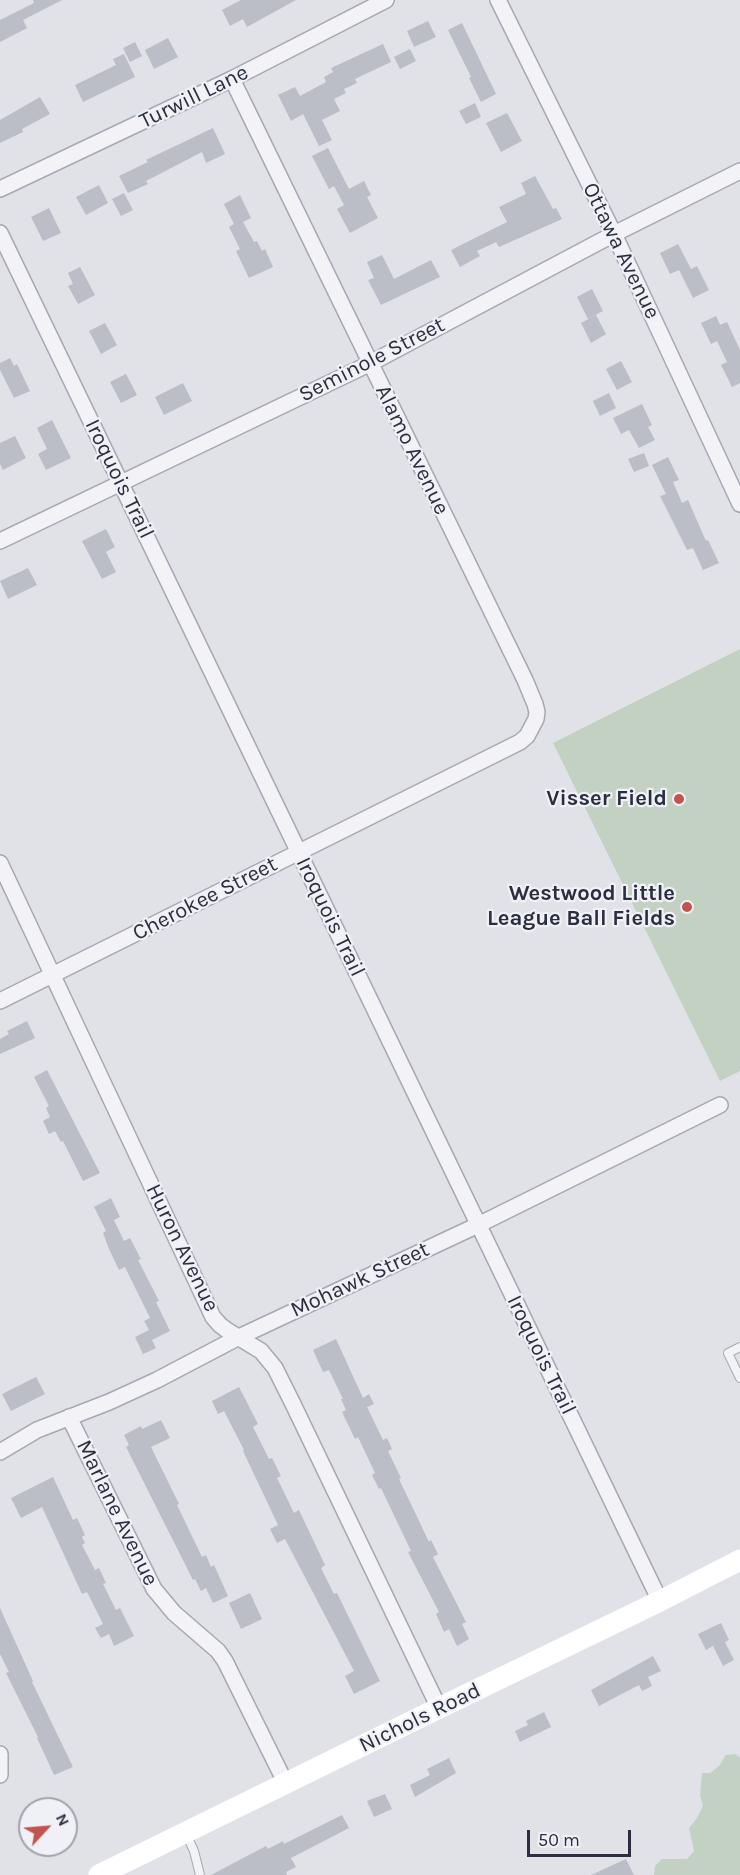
<!DOCTYPE html>
<html>
<head>
<meta charset="utf-8">
<style>
	body { margin:0 }
	#map { position:relative; width:740px; height:1875px; overflow:hidden; background:#e0e2e8; font-family:Karla,sans-serif }
	canvas { display:block }
	.north { position:absolute; left:18px; top:1797px; width:60px; height:60px; box-sizing:border-box; background:#f0f1f6; border:2px solid #a1a3ac; border-radius:50%; rotate:64deg; font-size:16px; font-weight:700; line-height:24px; text-align:center; color:#2a2e3e }
	.north::after { content:''; display:block; margin:auto; width:21px; height:27px; background:#c25450; clip-path:polygon(50% 0,100% 100%,50% 72%,0 100%) }
	.scale { position:absolute; left:527px; top:1830px; width:104px; height:27px; box-sizing:border-box; border:3px solid #2a2e3e; border-top:0; padding-left:8px; font-size:18px; line-height:21px; white-space:nowrap; color:#2a2e3e; -webkit-text-stroke:4px #f0f1f6; paint-order:stroke }
</style>
</head>
<body>
<div id="map">
<canvas width="740" height="1875"></canvas>
<div class="north">N</div>
<div class="scale">50 m</div>
</div>
<script>
const g = document.querySelector('canvas').getContext('2d');
g.lineJoin = 'round';
function fill(path, color) {
  g.fillStyle = color;
  g.fill(path, 'evenodd');
}
function toPath(rows) {
  const path = new Path2D();
  for (const r of rows) {
    path.moveTo(r[0], r[1]);
    for (let i = 2; i < r.length; i += 2) path.lineTo(r[i], r[i + 1]);
  }
  return path;
}
function stroke(path, color, width, dash) {
  g.strokeStyle = color;
  g.lineWidth = width;
  g.lineCap = dash ? 'butt' : 'round';
  g.setLineDash(dash || []);
  g.stroke(path);
}
function drawText(font, color, halo, rows, align = 'center') {
  g.font = font + ' Karla,sans-serif';
  g.lineWidth = 4.5;
  g.setLineDash([]);
  g.textBaseline = 'middle';
  g.strokeStyle = halo;
  g.fillStyle = color;
  for (const [text, x, y, turn = 0] of rows) {
    g.save();
    g.translate(x, y);
    g.rotate((+turn || 0) * Math.PI / 180);
    g.textAlign = isNaN(turn) ? turn : align;
    if (halo) g.strokeText(text, 0, 0);
    g.fillText(text, 0, 0);
    g.restore();
  }
}
fill(toPath([
	[740,649,740,1071,720,1081,553,743],
	[735,1754,740,1758,740,1875,654,1875,655,1866,662,1859,687,1859,694,1851,689,1828,697,1818,703,1806,700,1795,702,1773,710,1773,719,1766,726,1755]
]), '#c3d1c2');
fill(toPath([
	[33,0,62,0,23,20,27,28,0,42,0,20,34,3],
	[241,0,296,0,247,27,243,19,230,26,222,10],
	[428,21,436,37,414,47,407,31],
	[462,23,496,94,481,102,469,78,471,77,448,30],
	[168,38,178,57,154,69,145,50],
	[135,42,142,56,130,62,123,48],
	[383,44,391,62,355,79,357,83,344,89,346,93,334,99,340,111,322,120,332,140,319,146,303,114,291,121,278,95,295,87,300,96,326,82,324,77,333,72,331,68],
	[410,49,416,61,400,69,394,57],
	[124,54,135,77,83,102,75,85,116,65,113,59],
	[40,97,50,114,22,129,23,132,0,143,0,120],
	[475,103,481,117,466,124,459,111],
	[507,113,522,141,501,152,486,123],
	[213,128,225,154,206,163,202,152,146,181,148,184,128,193,119,176,148,162,146,160],
	[328,148,349,189,364,181,371,195,367,197,378,218,350,233,337,209,344,205,334,186,329,189,312,156],
	[535,176,553,209,556,208,562,219,499,247,496,242,477,251,480,256,460,267,451,250,507,222,499,207,526,194,521,183],
	[99,185,108,203,86,215,76,197],
	[124,193,133,210,121,216,112,199],
	[240,195,251,218,243,222,254,242,257,241,262,251,265,249,273,267,249,278,236,251,240,249,229,227,234,224,224,204],
	[49,208,61,233,43,241,31,217],
	[678,244,691,269,697,266,709,290,693,298,679,270,670,274,660,253],
	[382,255,394,279,431,260,440,277,381,305,368,280,374,278,367,262],
	[80,267,95,295,78,304,68,286,73,284,68,273],
	[592,289,603,311,588,319,577,297],
	[596,315,606,334,591,343,581,323],
	[716,316,720,325,727,322,740,350,740,383,732,387,721,365,727,362,717,341,711,344,701,323],
	[105,323,117,345,101,354,89,331],
	[10,358,14,366,17,364,30,391,14,398,0,370,0,363],
	[621,361,632,382,617,390,606,369],
	[126,374,137,395,121,403,110,382],
	[183,383,192,401,164,415,155,397],
	[609,393,616,408,600,416,593,401],
	[642,404,652,425,648,427,655,440,639,448,629,430,621,434,613,418],
	[52,420,71,458,46,470,38,454,47,449,37,428],
	[15,436,26,458,3,470,0,464,0,443],
	[644,453,649,466,634,472,628,459],
	[668,457,679,480,673,482,682,503,688,500,706,541,708,540,719,563,703,570,693,548,687,550,660,496,666,494,652,465],
	[106,529,115,547,106,552,116,572,102,579,82,541],
	[28,568,37,585,8,599,0,581],
	[27,1021,35,1038,0,1054,0,1039,9,1034,7,1031],
	[47,1070,100,1173,83,1181,63,1141,61,1142,55,1131,49,1134,43,1121,50,1117,46,1108,49,1106,34,1077],
	[111,1198,120,1217,114,1220,124,1241,130,1238,141,1259,138,1260,159,1301,156,1302,170,1331,152,1340,156,1348,143,1354,135,1337,149,1330,144,1321,150,1318,125,1267,119,1270,109,1249,103,1233,106,1231,94,1207],
	[336,1339,363,1398,369,1394,374,1404,367,1407,383,1440,387,1438,392,1449,388,1451,401,1478,399,1479,429,1542,431,1540,438,1554,433,1557,466,1622,462,1624,469,1639,457,1646,449,1629,444,1632,436,1614,439,1612,408,1552,411,1551,381,1488,379,1489,372,1475,375,1473,358,1437,355,1439,342,1412,346,1410,341,1399,343,1399,329,1370,323,1372,313,1350],
	[36,1377,45,1394,11,1411,2,1394],
	[239,1387,258,1424,253,1427,269,1459,272,1458,281,1476,277,1478,294,1513,299,1510,325,1565,321,1568,334,1594,337,1593,380,1681,354,1694,345,1676,354,1671,285,1539,277,1543,270,1529,278,1525,243,1451,244,1450,224,1411,218,1414,212,1401],
	[161,1420,170,1438,151,1447,179,1504,177,1505,202,1557,206,1555,211,1567,214,1565,228,1596,213,1603,206,1588,201,1591,195,1579,193,1580,126,1447,129,1445,124,1435,141,1426,142,1429],
	[53,1477,73,1520,77,1518,85,1535,82,1537,85,1543,82,1545,95,1570,99,1568,106,1583,103,1584,116,1610,120,1608,134,1636,114,1646,109,1634,101,1638,95,1628,103,1624,87,1592,82,1594,42,1507,21,1518,11,1498],
	[250,1593,262,1619,241,1629,229,1603],
	[0,1608,33,1681,32,1682,73,1767,54,1775,37,1738,38,1737,6,1673,9,1672,0,1654],
	[721,1623,729,1640,725,1642,734,1660,723,1666,713,1646,706,1650,698,1634],
	[653,1656,661,1671,648,1677,652,1686,642,1691,639,1685,599,1706,591,1690],
	[544,1712,551,1727,520,1742,515,1731,528,1725,526,1721],
	[449,1758,456,1773,415,1797,410,1785,430,1775,427,1769],
	[385,1794,392,1809,374,1817,367,1801],
	[342,1815,349,1828,291,1858,296,1867,286,1872,287,1875,211,1875,266,1846,268,1849,283,1841,284,1844],
	[626,1859,634,1875,591,1875]
]), '#bbbdc7');
const lane = toPath([
	[740,1347,728,1353,740,1378],
	[186,1834,194,1851,200,1875]
]);
const street = toPath([
	[498,0,614,234,740,504],
	[0,189,232,79,386,0],
	[0,233,660,1601],
	[0,541,369,364,614,234,740,171],
	[0,863,213,1317,220,1325,228,1331,261,1351,275,1368,293,1404,439,1708],
	[0,1001,520,742,527,736,536,719,537,712,535,704,525,680,232,79],
	[69,1417,154,1589,174,1613,218,1651,225,1661,286,1784],
	[0,1452,37,1430,109,1402,157,1380,239,1337,478,1225,720,1105],
	[0,1754,0,1775]
]);
stroke(lane, '#a6a8b2', 10);
stroke(street, '#a6a8b2', 18);
stroke(lane, '#f3f3f7', 8);
stroke(street, '#f3f3f7', 15);
stroke(toPath([
	[99,1875,439,1708,660,1601,740,1560]
]), '#fff', 21);
for (const [x, y, r, color] of [
	[679,799,6,"#c25450"],
	[687,907,6,"#c25450"]
]) {
  const dot = new Path2D();
  dot.arc(x, y, r, 0, 2 * Math.PI);
  g.fillStyle = color;
  g.fill(dot);
  stroke(dot, '#f0f1f6', 2);
}
drawText('22px', '#2a2e3e', '#f0f1f6', [
	["Turwill Lane",194,97,-26],
	["Ottawa Avenue",621,251,64],
	["Seminole Street",372,360,-27],
	["Alamo Avenue",412,450,64],
	["Iroquois Trail",119,479,64],
	["Cherokee Street",205,899,-27],
	["Iroquois Trail",330,917,64],
	["Huron Avenue",182,1248,64],
	["Mohawk Street",360,1280,-25],
	["Iroquois Trail",541,1355,64],
	["Marlane Avenue",117,1513,64],
	["Nichols Road",420,1718,-26]
]);
drawText('bold 22px', '#2a2e3e', '#f0f1f6', [
	["Visser Field",667,799],
	["Westwood Little",675,894],
	["League Ball Fields",675,919]
], 'right');
</script>
</body>
</html>
